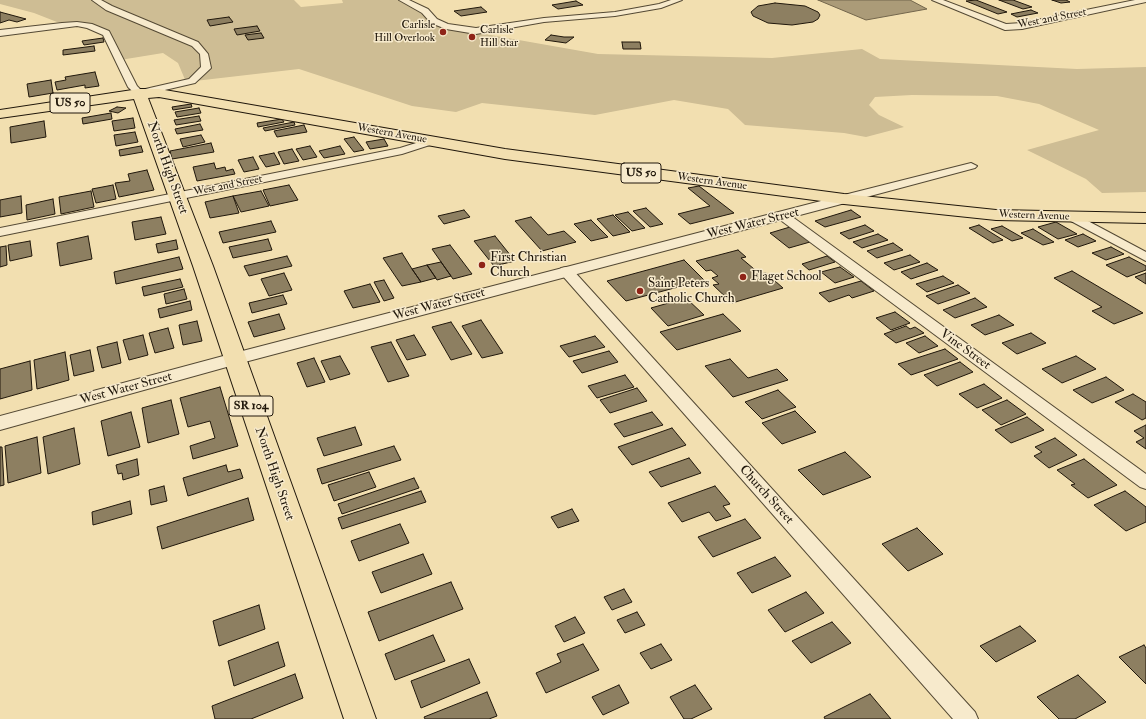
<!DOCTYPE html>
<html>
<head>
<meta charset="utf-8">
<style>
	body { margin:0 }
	canvas { display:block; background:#f2dfb0 }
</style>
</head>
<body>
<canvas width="1146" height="719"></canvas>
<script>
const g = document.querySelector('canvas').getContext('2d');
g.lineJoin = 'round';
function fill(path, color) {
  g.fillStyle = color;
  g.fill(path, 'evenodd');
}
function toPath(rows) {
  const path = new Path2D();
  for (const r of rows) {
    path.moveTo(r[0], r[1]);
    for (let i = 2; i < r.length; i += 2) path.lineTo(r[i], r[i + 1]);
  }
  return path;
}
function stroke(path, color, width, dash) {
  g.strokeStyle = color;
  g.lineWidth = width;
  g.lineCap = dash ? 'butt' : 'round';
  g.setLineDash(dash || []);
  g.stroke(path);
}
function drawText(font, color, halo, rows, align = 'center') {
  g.font = font + ' "IM FELL Double Pica",serif';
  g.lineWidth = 3;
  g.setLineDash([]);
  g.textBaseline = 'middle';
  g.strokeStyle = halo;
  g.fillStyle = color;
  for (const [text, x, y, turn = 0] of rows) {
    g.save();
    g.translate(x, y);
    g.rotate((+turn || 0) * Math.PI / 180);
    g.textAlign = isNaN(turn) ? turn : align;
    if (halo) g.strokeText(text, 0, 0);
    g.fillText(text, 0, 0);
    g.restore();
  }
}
fill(toPath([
	[0,0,294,0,301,7,343,3,342,0,403,0,434,21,462,30,598,54,772,58,862,49,880,59,1077,69,1146,67,1146,192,1102,193,1086,179,1027,150,1099,130,1039,104,997,96,912,95,875,97,869,105,879,115,904,127,866,137,844,133,745,125,728,109,674,100,595,115,482,103,456,112,412,106,299,69,186,82,178,63,163,53,120,60,106,33,85,25,57,22,34,13,0,4]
]), '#cebd94');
const water = toPath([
	[818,0,910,0,927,9,866,20,818,0]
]);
fill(water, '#ab9b78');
stroke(water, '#73664c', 1);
const building = toPath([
	[976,0,1007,12,998,14,966,1,976,0],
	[999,0,1013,0,1032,7,1023,9,999,0],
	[1052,0,1066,0,1070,2,1061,3,1052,0],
	[576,1,583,5,558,9,552,5,576,1],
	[775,3,805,6,818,12,820,15,818,19,813,22,792,25,768,23,753,16,751,12,758,6,775,3],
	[481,7,487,12,461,16,454,11,481,7],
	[1031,10,1038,13,1017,17,1011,14,1031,10],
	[0,12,26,19,17,22,9,20,0,23,0,12],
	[229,17,233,22,210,26,207,20,229,17],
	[257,26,260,31,237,35,234,29,257,26],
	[261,33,264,38,248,40,245,35,261,33],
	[551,35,564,37,574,37,566,43,545,40,551,35],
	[103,38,104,42,84,45,82,41,103,38],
	[622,42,640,42,641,49,623,49,622,42],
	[94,46,95,51,63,55,63,50,94,46],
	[95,72,99,86,85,88,85,85,57,90,55,82,66,80,65,77,95,72],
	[51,80,53,93,29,97,27,84,51,80],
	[191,104,192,107,173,110,172,107,191,104],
	[117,107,126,108,118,113,109,111,117,107],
	[199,108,201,113,177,117,175,112,199,108],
	[111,113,112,119,83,124,82,118,111,113],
	[199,116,201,121,176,125,174,120,199,116],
	[133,118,135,128,114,131,112,121,133,118],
	[282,119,284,122,258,127,257,123,282,119],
	[44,121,46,137,11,143,10,127,44,121],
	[294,122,295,125,265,131,263,128,294,122],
	[200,124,203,130,177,134,175,129,200,124],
	[304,125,307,132,277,137,274,131,304,125],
	[135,132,138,142,116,146,114,135,135,132],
	[201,135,205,142,183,147,180,139,201,135],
	[354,137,364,150,354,152,344,139,354,137],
	[384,139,388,146,370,149,366,142,384,139],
	[211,143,214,152,172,159,170,151,211,143],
	[141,146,143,152,120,156,119,150,141,146],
	[310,146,317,157,303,160,296,149,310,146],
	[340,146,345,154,324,158,319,151,340,146],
	[292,149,299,161,284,164,278,152,292,149],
	[274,153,280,164,266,167,259,156,274,153],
	[253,157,259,169,244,172,238,160,253,157],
	[214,163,216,169,225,167,226,171,233,169,235,174,197,181,193,167,214,163],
	[147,170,154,190,119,197,115,183,130,181,128,174,147,170],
	[113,185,116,199,96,203,92,189,113,185],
	[289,185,298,200,270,206,263,190,289,185],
	[699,186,734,213,690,224,678,214,710,206,688,188,699,186],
	[91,191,94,207,61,214,59,197,91,191],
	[261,191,269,206,241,212,233,196,261,191],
	[21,196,22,213,0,217,0,200,21,196],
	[233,196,239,213,210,218,205,202,233,196],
	[53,199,55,214,27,220,26,205,53,199],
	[646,208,663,224,650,227,633,211,646,208],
	[464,210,470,217,444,224,438,216,464,210],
	[851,210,861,217,825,227,815,221,851,210],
	[628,212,645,228,632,231,615,215,628,212],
	[613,215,630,232,613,236,597,219,613,215],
	[161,217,166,234,135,240,132,222,161,217],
	[531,217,548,235,564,231,576,242,542,251,515,221,531,217],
	[591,220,608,237,591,241,574,224,591,220],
	[271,221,276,232,223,243,219,232,271,221],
	[1056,222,1077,234,1058,239,1038,227,1056,222],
	[865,225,874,231,849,239,840,233,865,225],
	[979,225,1003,240,993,243,969,228,979,225],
	[1002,226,1023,238,1012,241,991,229,1002,226],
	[790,227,810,242,789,248,770,233,790,227],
	[1033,229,1054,242,1043,245,1021,233,1033,229],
	[878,234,888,240,862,248,853,242,878,234],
	[1083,234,1096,241,1078,247,1065,240,1083,234],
	[88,236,92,259,60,266,57,243,88,236],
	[495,236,515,261,494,266,474,241,495,236],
	[268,239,272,250,233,258,229,247,268,239],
	[176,240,178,249,158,253,156,244,176,240],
	[30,241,32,256,10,261,8,245,30,241],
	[893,243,903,250,877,258,867,251,893,243],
	[450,245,472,274,453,279,432,249,450,245],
	[6,246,7,265,0,267,0,247,6,246],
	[1111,247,1124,254,1106,260,1092,253,1111,247],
	[738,250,746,257,741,258,760,274,766,273,783,288,732,303,713,285,719,284,712,278,718,276,711,270,706,271,696,261,738,250],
	[402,253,412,269,421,282,402,286,383,258,402,253],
	[910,255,920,262,894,270,884,263,910,255],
	[287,256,292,266,249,276,244,266,287,256],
	[827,256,835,262,809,270,802,264,827,256],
	[179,257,183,269,116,284,114,272,179,257],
	[1129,257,1146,266,1146,270,1127,277,1106,265,1129,257],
	[684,260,704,280,626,301,607,281,684,260],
	[441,262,451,276,437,280,427,265,441,262],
	[927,263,938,270,911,279,901,272,927,263],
	[427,265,436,278,421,282,412,269,427,265],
	[840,267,854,277,835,283,821,272,840,267],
	[1072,271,1143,313,1114,324,1092,311,1102,307,1054,278,1072,271],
	[284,273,292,290,269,296,261,279,284,273],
	[1146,273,1146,284,1135,277,1146,273],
	[943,276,954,283,927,292,916,284,943,276],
	[180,279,183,287,144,296,142,287,180,279],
	[384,280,394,298,384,301,374,282,384,280],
	[861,281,874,291,852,298,849,295,829,302,819,293,861,281],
	[370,284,380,302,353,308,344,291,370,284],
	[958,285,970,293,938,304,926,296,958,285],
	[184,289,187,299,166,304,164,294,184,289],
	[283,295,287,304,252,313,249,303,283,295],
	[686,298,704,315,668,326,651,308,686,298],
	[975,298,987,307,955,318,943,310,975,298],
	[190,301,192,310,160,318,158,309,190,301],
	[895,312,910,323,891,330,876,318,895,312],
	[279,314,285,329,254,337,248,322,279,314],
	[723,314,741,331,677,350,660,332,723,314],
	[999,315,1014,325,985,335,971,325,999,315],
	[481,320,503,353,482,358,462,326,481,320],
	[197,321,202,341,183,345,179,325,197,321],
	[451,322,472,354,451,360,432,327,451,322],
	[906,326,910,329,915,327,924,333,896,343,884,334,906,326],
	[168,328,174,348,155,353,149,333,168,328],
	[1031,333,1046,343,1017,354,1002,343,1031,333],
	[143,335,148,355,129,360,123,340,143,335],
	[414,335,426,355,407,360,396,340,414,335],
	[595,336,605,347,569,357,560,346,595,336],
	[925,336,938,346,919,353,906,343,925,336],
	[117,342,121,363,102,368,97,347,117,342],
	[391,342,409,376,388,382,371,347,391,342],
	[945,349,958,359,911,375,898,364,945,349],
	[90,350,94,371,74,376,70,355,90,350],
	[609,351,618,362,582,373,573,361,609,351],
	[65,352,69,380,37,389,34,360,65,352],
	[340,356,350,374,330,380,321,361,340,356],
	[1076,356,1096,369,1062,383,1042,369,1076,356],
	[314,358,325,382,307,387,297,363,314,358],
	[730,359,748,378,777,369,788,380,733,397,705,366,730,359],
	[30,361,32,390,0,399,0,369,30,361],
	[960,362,973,372,937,386,924,375,960,362],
	[625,375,634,387,597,398,588,386,625,375],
	[1106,377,1124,390,1092,403,1073,390,1106,377],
	[984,384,1002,398,977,408,959,394,984,384],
	[220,387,238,446,193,459,190,446,215,438,210,421,188,427,180,398,220,387],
	[637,388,647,401,610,413,600,400,637,388],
	[778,390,796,407,762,419,745,402,778,390],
	[1133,394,1146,402,1146,418,1142,420,1115,402,1133,394],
	[171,400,179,434,148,443,142,408,171,400],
	[1007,400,1026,414,1001,425,982,410,1007,400],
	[795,411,816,432,782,444,762,423,795,411],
	[131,412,140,447,108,456,101,421,131,412],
	[652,412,663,425,624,437,614,424,652,412],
	[1027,417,1044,430,1011,443,995,430,1027,417],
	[1146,425,1146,449,1136,442,1144,438,1134,431,1146,425],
	[355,427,362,445,324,456,317,438,355,427],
	[74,428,80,464,48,474,43,437,74,428],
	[672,428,686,445,632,465,618,447,672,428],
	[37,437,41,473,8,483,5,446,37,437],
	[1055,438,1077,455,1049,468,1034,456,1042,452,1035,447,1055,438],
	[394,446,401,460,322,484,317,469,394,446],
	[0,447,2,447,4,485,0,486,0,447],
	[845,452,871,477,823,495,798,470,845,452],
	[689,458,701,473,661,487,649,472,689,458],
	[137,459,139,475,123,480,122,473,118,474,116,465,137,459],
	[1084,459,1117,485,1088,498,1071,485,1075,484,1057,470,1084,459],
	[226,465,228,472,240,469,243,478,188,496,183,478,226,465],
	[369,472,376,487,334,501,328,485,369,472],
	[414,478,419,488,342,514,338,504,414,478],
	[164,486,167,501,151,505,149,490,164,486],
	[715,486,730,504,723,506,731,516,716,521,709,512,682,522,668,503,715,486],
	[421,491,426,502,342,529,338,518,421,491],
	[1125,491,1146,507,1146,522,1126,531,1094,505,1125,491],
	[248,498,254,520,162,549,157,527,248,498],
	[130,501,132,514,93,525,92,512,130,501],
	[572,509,579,521,558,528,551,517,572,509],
	[745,519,761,538,713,557,698,537,745,519],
	[400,524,409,543,359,561,351,541,400,524],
	[917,528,943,554,908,571,882,544,917,528],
	[423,554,432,574,381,593,372,572,423,554],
	[775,557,791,576,752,593,737,573,775,557],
	[451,582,463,609,379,641,368,612,451,582],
	[624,589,632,602,612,610,604,597,624,589],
	[806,592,824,613,785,632,768,610,806,592],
	[259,605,265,629,219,646,213,621,259,605],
	[637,612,645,625,625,633,617,620,637,612],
	[575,617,585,633,564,642,555,626,575,617],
	[832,622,851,643,811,663,792,641,832,622],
	[1020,626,1036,641,996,662,980,646,1020,626],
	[433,635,445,661,395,680,385,654,433,635],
	[278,642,285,666,234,686,228,661,278,642],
	[583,644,599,670,546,693,536,673,561,662,557,654,583,644],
	[661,644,672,660,651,669,640,653,661,644],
	[1144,645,1146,648,1146,684,1119,657,1144,645],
	[469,659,480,683,421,708,411,681,469,659],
	[295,674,303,698,251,719,215,719,212,706,295,674],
	[1078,675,1106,702,1075,719,1059,719,1037,697,1078,675],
	[619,685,629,703,603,715,592,697,619,685],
	[695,685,712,709,691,719,684,719,670,697,695,685],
	[487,692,497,716,489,719,425,719,424,717,487,692],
	[870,694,891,719,825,719,824,717,870,694]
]);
fill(building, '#8d7f61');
stroke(building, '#20170b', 1);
const minor = toPath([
	[92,0,101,0,112,6,198,42,208,54,211,68,195,83,139,96,136,95,128,87,103,35,87,28,77,26,0,36,0,30,62,23,77,22,92,24,109,31,137,86,141,90,189,79,201,67,200,54,192,46,106,10,92,0],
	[399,0,409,0,428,9,437,19,448,24,476,28,544,18,615,12,659,4,671,0,682,0,661,8,615,16,544,22,476,34,446,29,431,23,422,13,399,0],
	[932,0,943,0,1006,24,1022,23,1135,0,1146,0,1146,2,1022,29,1005,30,932,0],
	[432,138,436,139,437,141,436,143,402,154,0,236,0,228,400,148,432,138],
	[971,163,977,166,975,168,844,203,838,199,840,196,971,163],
	[783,212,787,213,1146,474,1146,489,1140,487,779,219,777,216,779,213,783,212],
	[1073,213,1146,252,1146,261,1069,220,1067,217,1073,213],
	[566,267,571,268,975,712,978,719,953,719,561,274,559,271,561,268,566,267]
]);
const tertiary = toPath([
	[844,195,849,196,851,199,849,202,241,363,0,430,0,416,227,355,844,195]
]);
const primary = toPath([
	[139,89,159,89,505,149,844,194,996,210,1146,213,1146,223,996,220,844,204,505,159,159,97,148,98,213,266,376,719,344,719,193,266,134,99,0,118,0,110,139,89]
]);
stroke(minor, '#544934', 2);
stroke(tertiary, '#544934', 2);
stroke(primary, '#20170b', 2);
fill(minor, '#f7eacc');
fill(tertiary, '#f7eacc');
fill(primary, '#f2dfb0');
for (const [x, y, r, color] of [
	[443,32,4,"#8f2418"],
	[472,37,4,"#8f2418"],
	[482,265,4,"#8f2418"],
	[743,277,4,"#8f2418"],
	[640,291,4,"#8f2418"]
]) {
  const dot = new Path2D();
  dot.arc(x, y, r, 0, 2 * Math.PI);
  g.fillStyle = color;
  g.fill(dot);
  stroke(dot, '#f7eacc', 1.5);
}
drawText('11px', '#20170b', '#f7eacc', [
	["West 2nd Street",1052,19,-11],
	["Western Avenue",392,134,10],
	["Western Avenue",712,182,8],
	["West 2nd Street",228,186,-11],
	["Western Avenue",1034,216,2]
]);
drawText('11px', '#20170b', '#f7eacc', [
	["Carlisle",435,26],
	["Hill Overlook",435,39],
	["Carlisle",480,31,"left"],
	["Hill Star",480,44,"left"]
], 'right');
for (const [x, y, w] of [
	[70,103,40],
	[641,173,40],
	[251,406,44]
]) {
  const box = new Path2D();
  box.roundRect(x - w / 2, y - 10, w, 20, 3);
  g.fillStyle = '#f7eacc';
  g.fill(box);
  stroke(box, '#20170b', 1);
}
drawText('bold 12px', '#20170b', null, [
	["US 50",70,103],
	["US 50",641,173],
	["SR 104",251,406]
]);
drawText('13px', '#20170b', '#f7eacc', [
	["North High Street",167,168,70],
	["West Water Street",753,224,-14],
	["West Water Street",439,305,-15],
	["Vine Street",965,350,36],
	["West Water Street",126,389,-15],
	["North High Street",274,474,71],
	["Church Street",766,495,48]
]);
drawText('13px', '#20170b', '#f7eacc', [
	["First Christian",490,258],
	["Church",490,273],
	["Flaget School",751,277],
	["Saint Peters",648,284],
	["Catholic Church",648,299]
], 'left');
</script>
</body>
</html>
